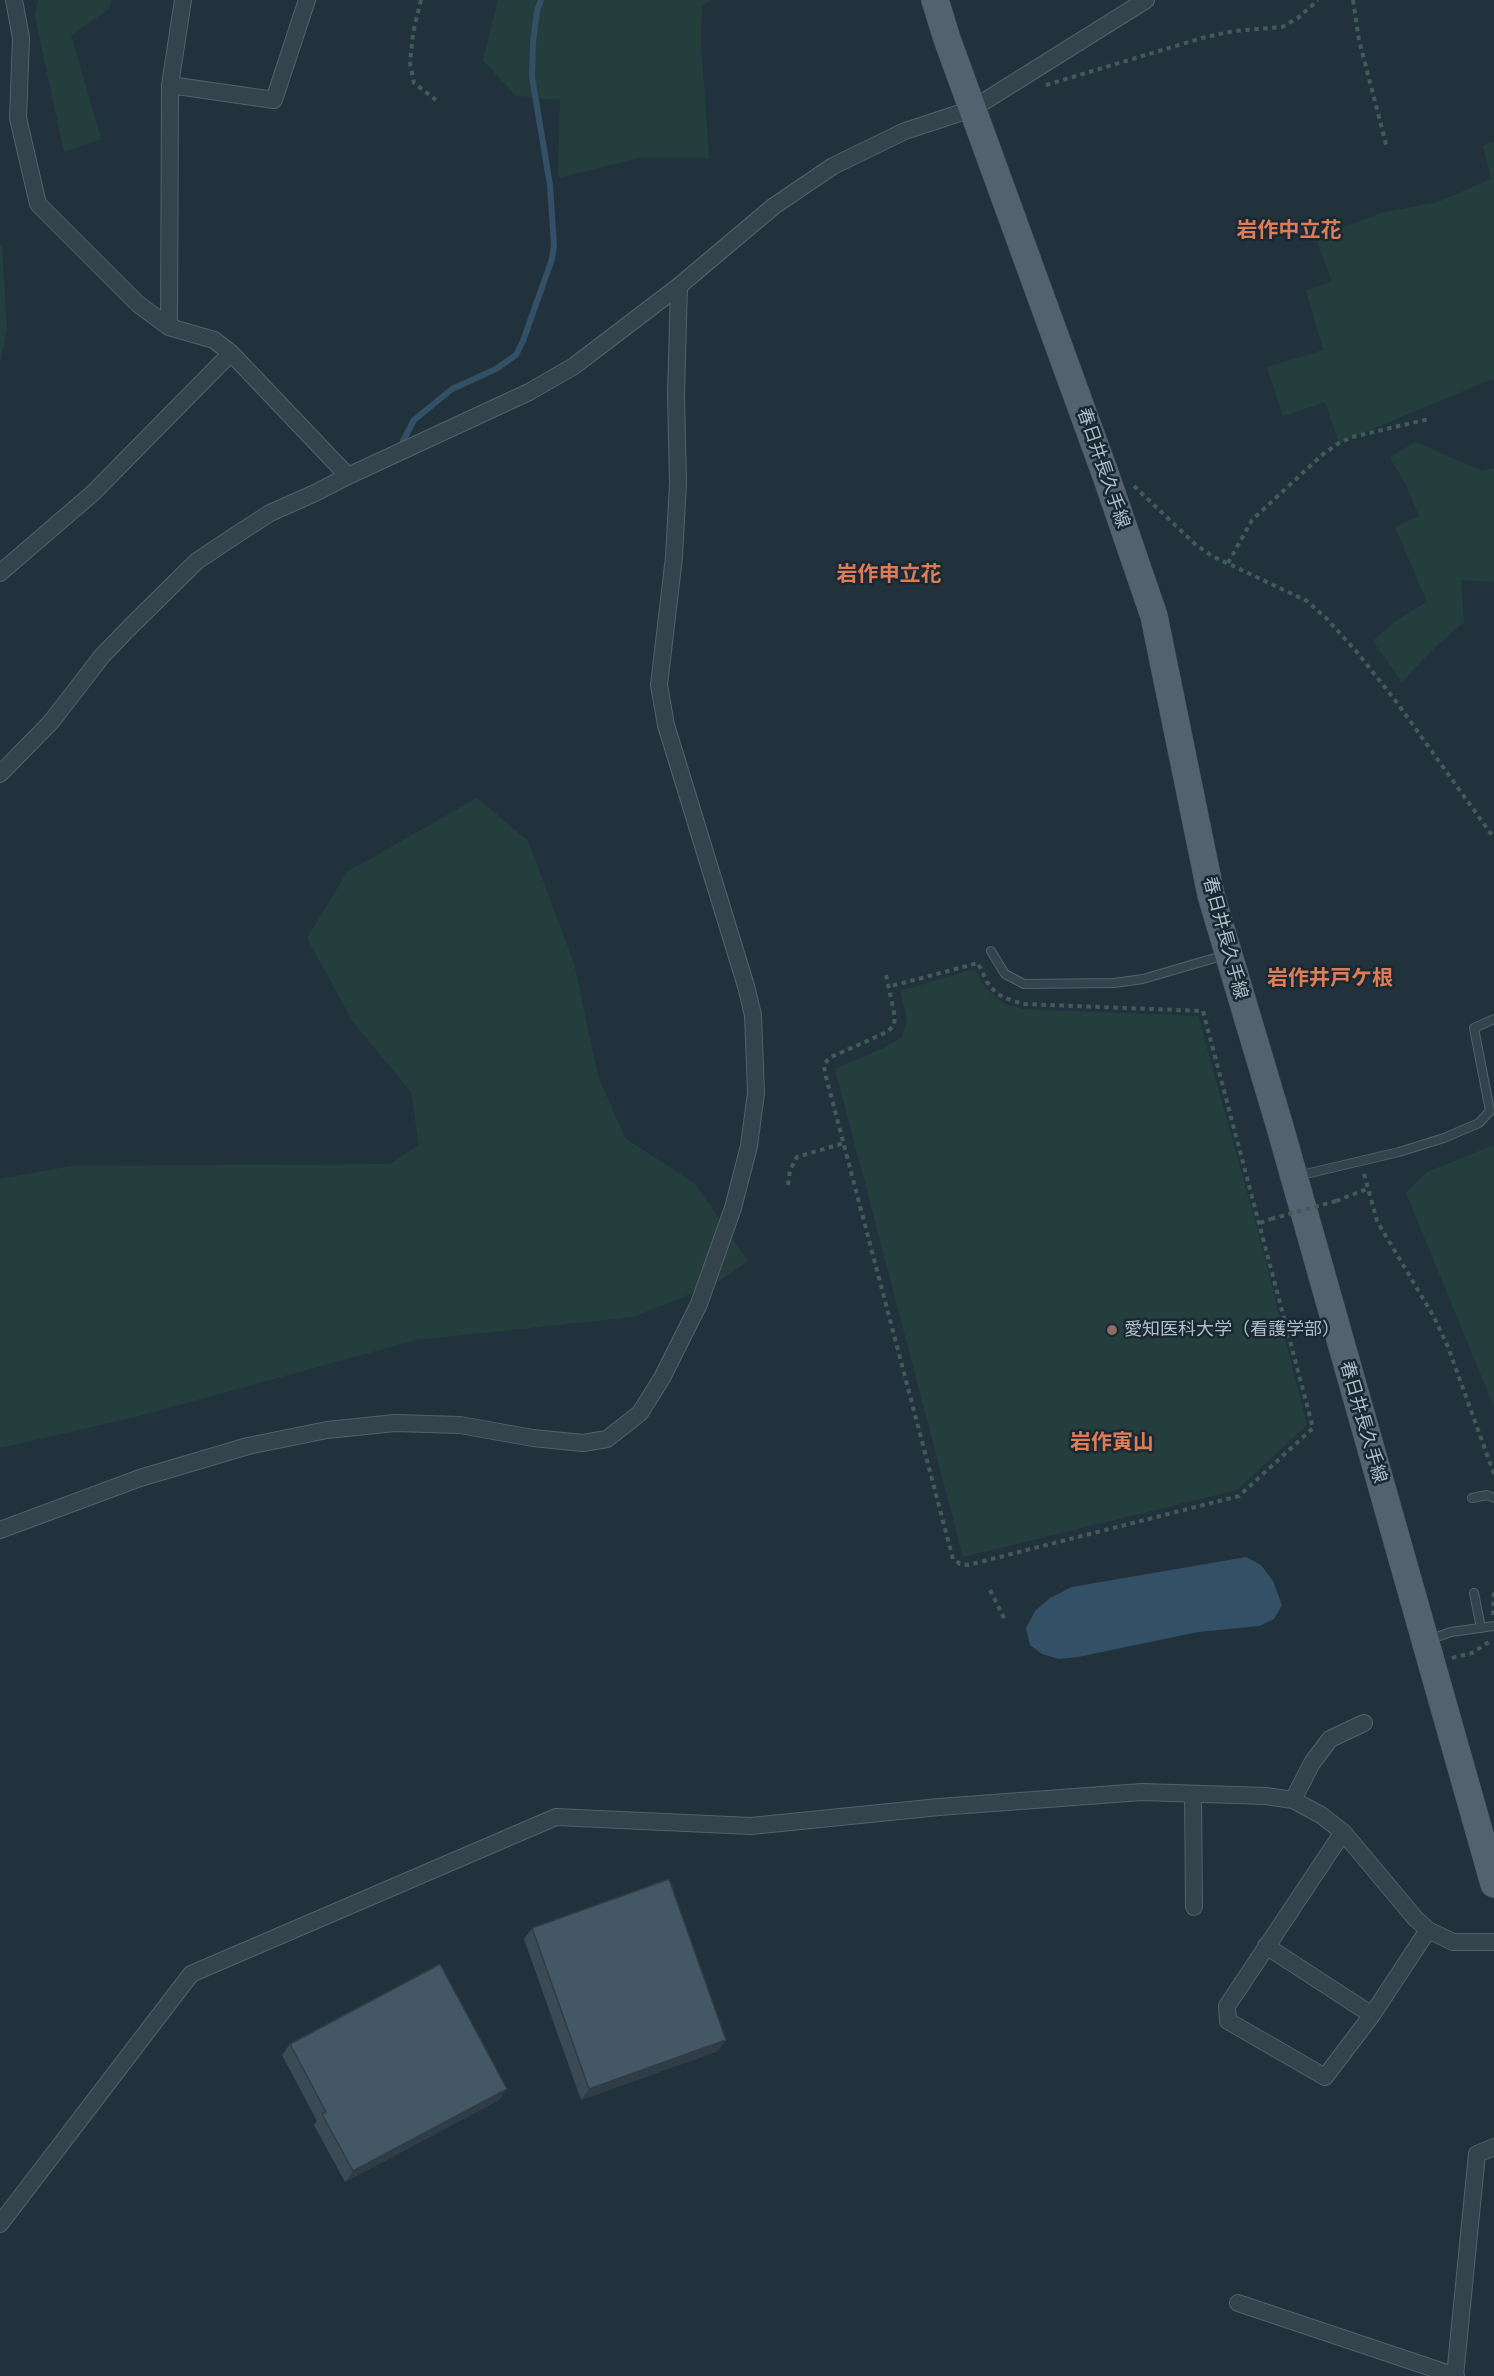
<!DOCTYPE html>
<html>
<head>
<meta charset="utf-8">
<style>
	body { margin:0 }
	canvas { display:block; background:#21323d }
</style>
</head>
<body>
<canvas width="1494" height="2376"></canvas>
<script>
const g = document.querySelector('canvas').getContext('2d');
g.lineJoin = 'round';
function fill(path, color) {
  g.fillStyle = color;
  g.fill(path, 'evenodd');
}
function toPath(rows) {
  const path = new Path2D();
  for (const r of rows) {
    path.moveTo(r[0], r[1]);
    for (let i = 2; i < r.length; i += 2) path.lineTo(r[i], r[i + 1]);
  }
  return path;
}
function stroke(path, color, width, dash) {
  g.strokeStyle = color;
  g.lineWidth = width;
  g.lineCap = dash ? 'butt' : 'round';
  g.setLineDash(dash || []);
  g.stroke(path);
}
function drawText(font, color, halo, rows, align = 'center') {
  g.font = font + ' Figtree,"Noto Sans JP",sans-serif';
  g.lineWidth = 5;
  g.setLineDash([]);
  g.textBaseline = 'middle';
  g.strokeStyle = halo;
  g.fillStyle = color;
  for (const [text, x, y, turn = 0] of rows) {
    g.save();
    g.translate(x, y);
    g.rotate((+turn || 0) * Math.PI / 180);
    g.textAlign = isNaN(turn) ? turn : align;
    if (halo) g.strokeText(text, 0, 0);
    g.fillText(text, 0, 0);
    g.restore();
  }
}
fill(toPath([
	[38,0,111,0,109,9,71,35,101,139,64,152,35,16],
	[498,0,711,0,702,6,701,41,709,158,638,158,558,178,560,100,516,96,483,60],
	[1494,141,1494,383,1492,379,1339,443,1325,402,1283,416,1267,367,1323,350,1306,290,1332,282,1316,238,1381,213,1438,202,1491,179,1483,146],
	[0,245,2,245,7,329,0,362],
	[1416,442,1482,471,1494,468,1494,582,1461,580,1464,622,1431,651,1402,682,1373,641,1394,622,1427,602,1395,527,1419,516,1407,487,1390,457],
	[477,798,528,841,574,963,598,1076,625,1138,695,1184,748,1261,715,1284,633,1317,416,1340,131,1418,0,1448,0,1179,71,1166,390,1164,419,1145,411,1092,353,1022,307,938,347,872],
	[974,969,986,989,1005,1004,1022,1009,1198,1016,1262,1246,1307,1425,1237,1490,963,1557,835,1069,886,1047,902,1037,907,1019,900,991],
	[1494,1145,1494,1407,1406,1193,1427,1172]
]), '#233e3d');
fill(toPath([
	[1246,1557,1261,1565,1273,1581,1282,1605,1274,1619,1259,1626,1198,1632,1078,1657,1059,1659,1042,1654,1030,1645,1026,1628,1035,1611,1050,1598,1072,1587]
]), '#335066');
stroke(toPath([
	[403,441,414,420,452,389,496,369,516,355,523,341,552,259,554,246,550,185,532,77,533,42,537,11,541,0]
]), '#335066', 6);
const service = toPath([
	[991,951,1005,974,1024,984,1114,983,1143,979,1225,955],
	[1297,1176,1399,1152,1444,1138,1479,1123,1490,1111,1474,1028,1494,1019],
	[1472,1498,1487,1495,1494,1498],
	[1474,1593,1481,1628],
	[1428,1640,1451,1632,1494,1626]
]);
const minor = toPath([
	[14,0,21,38,18,118,38,204,138,304,169,327,214,340,231,353,348,476],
	[170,85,274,100,307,0],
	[169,327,170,85,183,0],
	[0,573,93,493,231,353],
	[0,774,51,722,102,656,131,626,197,561,236,535,270,513,315,493,348,476,529,392,574,366,679,286,774,206,833,166,905,131,972,109,1146,0],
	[0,1530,140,1478,248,1446,327,1430,395,1423,460,1425,533,1438,583,1443,607,1439,640,1413,662,1378,699,1304,733,1208,749,1146,756,1093,753,1015,746,986,666,725,659,685,674,557,678,483,676,395,679,286],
	[1193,1795,1194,1907],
	[1293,1800,1312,1763,1330,1739,1364,1723],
	[1343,1832,1227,2006,1228,2021,1325,2077,1372,2015,1428,1930],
	[1266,1946,1372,2015],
	[0,2224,191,1974,556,1817,751,1826,939,1807,1142,1792,1266,1796,1293,1800,1321,1815,1343,1832,1415,1918,1428,1930,1453,1942,1494,1942],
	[1238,2303,1456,2376],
	[1455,2376,1477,2154,1494,2147]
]);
const primary = toPath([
	[935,0,947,39,1105,473,1154,616,1211,895,1280,1127,1494,1884]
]);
stroke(service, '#53616b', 10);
stroke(minor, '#53616b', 18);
stroke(primary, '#414f59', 28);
stroke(toPath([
	[421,0,413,33,410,63,414,83,436,100],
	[1353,0,1359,40,1387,148],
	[1046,85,1202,38,1234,31,1282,27,1298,18,1318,0],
	[1134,486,1195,544,1212,556,1307,601,1326,618,1356,651,1395,700,1494,838],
	[1228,563,1252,520,1322,455,1339,443,1352,437,1429,419],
	[886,975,895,1017,894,1025,887,1032,829,1058,824,1065,825,1073,953,1559,960,1564,968,1565,1239,1496,1313,1428,1203,1011,1023,1004,1005,998,996,993,987,982,978,963,888,987],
	[1364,1174,1377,1221,1434,1317,1448,1347,1494,1474],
	[788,1185,790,1170,797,1157,844,1143],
	[1336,1201,1367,1189],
	[1260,1223,1271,1219],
	[990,1590,1005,1620],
	[1493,1615,1494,1588],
	[1452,1658,1472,1653,1489,1642]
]), '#415b59', 4, [4.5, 4.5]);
stroke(service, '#35434d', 8);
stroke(minor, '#35434d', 16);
stroke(primary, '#53626e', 27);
stroke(toPath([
	[1271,1219,1336,1201]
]), '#415b59', 4, [4.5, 4.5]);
fill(toPath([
	[532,1928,718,2051,581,2100,524,1939],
	[290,2044,499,2100,345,2182,314,2125,317,2121,282,2055]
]), '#3a4b56');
fill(toPath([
	[726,2040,718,2051,581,2100,589,2089],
	[507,2089,499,2100,345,2182,353,2171]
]), '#303d46');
const building = toPath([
	[669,1879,726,2040,589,2089,532,1928,669,1879],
	[440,1964,507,2089,353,2171,322,2114,326,2112,290,2044,440,1964]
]);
fill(building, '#445764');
stroke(building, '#303d46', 1.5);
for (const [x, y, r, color] of [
	[1112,1330,6,"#8d6e63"]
]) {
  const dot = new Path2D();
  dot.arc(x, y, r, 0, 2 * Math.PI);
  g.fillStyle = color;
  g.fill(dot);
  stroke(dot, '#1a2832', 2);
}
drawText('18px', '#b0bec9', '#1a2832', [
	["春日井長久手線",1103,468,71],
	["春日井長久手線",1225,938,75],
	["春日井長久手線",1363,1422,74]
]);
drawText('18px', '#b0bec9', '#1a2832', [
	["愛知医科大学（看護学部）",1124,1330]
], 'left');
drawText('bold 21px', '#dd7c57', '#1a2832', [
	["岩作中立花",1289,231],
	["岩作申立花",889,575],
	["岩作井戸ケ根",1330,979],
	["岩作寅山",1112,1443]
]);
</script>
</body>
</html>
